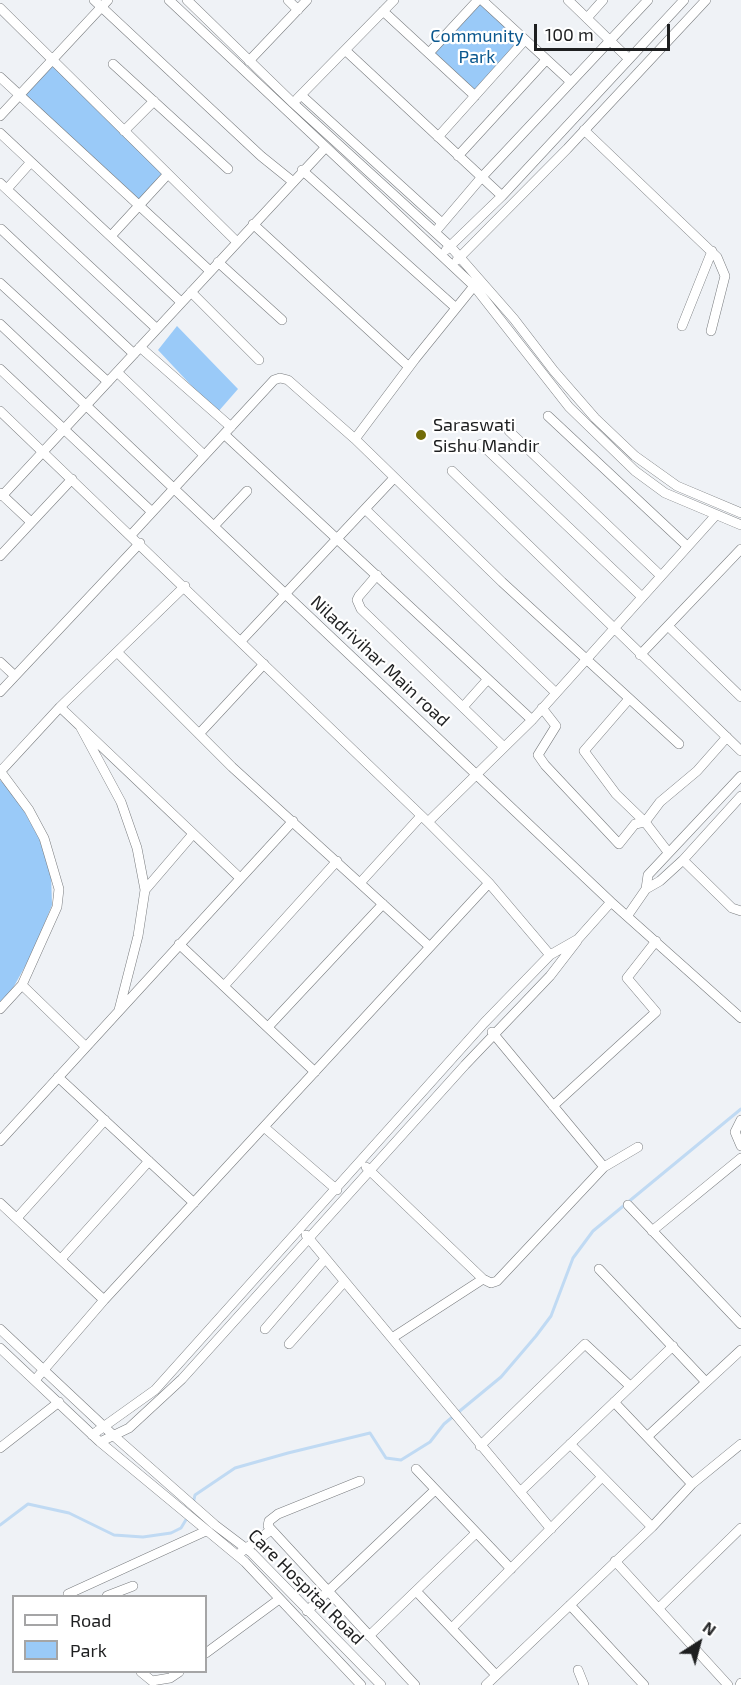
<!DOCTYPE html>
<html>
<head>
<meta charset="utf-8">
<style>
	body { margin:0 }
	#map { position:relative; width:741px; height:1685px; overflow:hidden; background:#eff2f6; font-family:"Exo 2",sans-serif }
	canvas { display:block }
	.legend { position:absolute; left:12px; top:1595px; width:195px; height:78px; box-sizing:border-box; background:#fff; border:2px solid #a5a5a6; margin:0; padding:8px 10px; list-style:none; font-size:18px; color:#1e1f20 }
	.legend li { display:flex; align-items:center; gap:12px; height:30px }
	.legend b { width:30px; border:2px solid #a5a5a6 }
	.north { position:absolute; left:669px; top:1613px; width:60px; height:60px; -webkit-text-stroke:4px #fff; paint-order:stroke; rotate:36deg; font-size:16px; font-weight:700; line-height:24px; text-align:center; color:#1e1f20 }
	.north::after { content:''; display:block; margin:auto; width:21px; height:27px; background:#1e1f20; clip-path:polygon(50% 0,100% 100%,50% 72%,0 100%) }
	.scale { position:absolute; left:534px; top:24px; width:136px; height:27px; box-sizing:border-box; border:3px solid #1e1f20; border-top:0; padding-left:8px; font-size:18px; line-height:21px; white-space:nowrap; color:#1e1f20; -webkit-text-stroke:4px #fff; paint-order:stroke }
</style>
</head>
<body>
<div id="map">
<canvas width="741" height="1685"></canvas>
<ul class="legend">
<li><b style="height:8px;background:#fff"></b>Road</li>
<li><b style="height:16px;background:#9acaf8"></b>Park</li>
</ul>
<div class="north">N</div>
<div class="scale">100 m</div>
</div>
<script>
const g = document.querySelector('canvas').getContext('2d');
g.lineJoin = 'round';
function fill(path, color) {
  g.fillStyle = color;
  g.fill(path, 'evenodd');
}
function toPath(rows) {
  const path = new Path2D();
  for (const r of rows) {
    path.moveTo(r[0], r[1]);
    for (let i = 2; i < r.length; i += 2) path.lineTo(r[i], r[i + 1]);
  }
  return path;
}
function stroke(path, color, width, dash) {
  g.strokeStyle = color;
  g.lineWidth = width;
  g.lineCap = dash ? 'butt' : 'round';
  g.setLineDash(dash || []);
  g.stroke(path);
}
function drawText(font, color, halo, rows, align = 'center') {
  g.font = font + ' "Exo 2",sans-serif';
  g.lineWidth = 4.5;
  g.setLineDash([]);
  g.textBaseline = 'middle';
  g.strokeStyle = halo;
  g.fillStyle = color;
  for (const [text, x, y, turn = 0] of rows) {
    g.save();
    g.translate(x, y);
    g.rotate((+turn || 0) * Math.PI / 180);
    g.textAlign = isNaN(turn) ? turn : align;
    if (halo) g.strokeText(text, 0, 0);
    g.fillText(text, 0, 0);
    g.restore();
  }
}
fill(toPath([
	[478,0,525,40,475,96,429,53],
	[52,60,168,174,139,205,19,96],
	[177,326,238,389,217,413,158,350],
	[0,780,17,798,39,838,51,874,52,905,33,952,13,988,0,1003]
]), '#9acaf8');
stroke(toPath([
	[193,1504,195,1495,235,1468,288,1453,370,1433,386,1458,401,1460,430,1442,444,1424,501,1377,536,1336,551,1316,573,1258,593,1231,741,1109],
	[0,1525,28,1504,69,1513,114,1535,143,1537,171,1533,181,1528,187,1518]
]), '#c0daf3', 3);
const minor = toPath([
	[94,0,261,156,292,181],
	[169,0,474,286,569,407,635,471,665,493,741,525],
	[187,0,293,103,450,246,514,319,554,371,595,418,635,456,677,486,741,513],
	[288,0,298,10],
	[482,0,571,82],
	[568,0,629,59],
	[0,8,237,242],
	[383,11,475,96],
	[587,18,603,0],
	[345,50,502,196],
	[429,53,478,0],
	[249,61,307,0],
	[113,64,228,169],
	[0,77,210,271],
	[301,95,442,223],
	[297,99,394,0],
	[0,116,108,0],
	[584,130,717,257,725,276,711,331],
	[124,131,154,101],
	[0,133,181,302],
	[438,137,525,40],
	[458,156,546,60],
	[302,170,456,308],
	[0,183,157,329],
	[7,189,31,162],
	[253,224,409,367],
	[1,229,134,354],
	[435,232,481,178,648,0],
	[111,236,168,174],
	[446,250,502,196,684,0],
	[457,260,567,149,706,0],
	[218,262,282,320],
	[0,283,108,382],
	[191,292,259,360],
	[0,324,611,902,741,1018],
	[682,326,712,251],
	[140,347,231,427],
	[0,369,152,512],
	[117,372,204,455],
	[0,411,428,822,489,883,550,955],
	[548,416,687,546],
	[509,431,661,576],
	[225,435,532,720],
	[355,439,415,359,474,286],
	[481,444,642,597],
	[452,471,741,751],
	[0,493,31,522],
	[2,496,325,148],
	[365,509,556,693],
	[214,526,247,491],
	[131,535,274,380,280,378,288,380,355,439,502,582,679,744],
	[0,556,72,479],
	[377,575,359,596,357,600,361,609,504,747],
	[668,626,741,697],
	[241,641,394,478],
	[117,652,232,767,430,947],
	[640,655,741,549],
	[0,662,15,676],
	[0,692,140,543],
	[629,699,584,751,616,794,645,822,660,802,697,771,727,737],
	[60,707,240,878],
	[463,707,488,679],
	[542,708,556,726,538,755,545,765,619,844,635,824,645,822,668,852],
	[80,726,121,802,137,848,145,890,138,936,119,1010],
	[199,734,264,664],
	[0,771,29,810,44,838,59,889,57,907,22,985,0,1009],
	[0,772,60,707,185,586],
	[428,822,532,720,716,515],
	[683,860,732,908,741,911],
	[360,883,421,816],
	[646,889,660,881,683,860,741,796],
	[145,890,193,834],
	[628,915,646,889,648,875,741,776],
	[179,944,315,1072],
	[22,985,85,1046],
	[224,986,337,861],
	[268,1027,383,904],
	[492,1032,604,1167],
	[58,1077,194,1203],
	[553,1106,656,1012,627,978,656,941],
	[741,1120,735,1132,741,1146],
	[264,1127,337,1190],
	[0,1141,293,821],
	[366,1167,483,1279,491,1283,497,1281,604,1167,638,1147],
	[0,1203,104,1300],
	[628,1205,741,1324],
	[17,1218,105,1120],
	[652,1231,741,1158],
	[306,1235,551,1529],
	[61,1259,149,1161],
	[599,1269,705,1381],
	[0,1329,114,1436,215,1525,252,1553,381,1685],
	[265,1329,325,1259],
	[392,1338,483,1279],
	[289,1344,344,1282],
	[0,1348,100,1442,245,1562,361,1685],
	[35,1380,104,1300,489,883],
	[614,1402,692,1484],
	[92,1435,155,1390,484,1023,550,955,578,939,611,902],
	[648,1436,741,1350],
	[100,1442,129,1428,182,1379,465,1065,550,976,577,941],
	[570,1444,652,1527],
	[480,1446,585,1344,630,1386],
	[0,1448,59,1402],
	[416,1469,511,1569],
	[360,1481,278,1514,269,1521,268,1526,415,1685],
	[520,1492,673,1346],
	[241,1552,271,1530],
	[615,1561,728,1685],
	[416,1591,496,1675],
	[68,1594,206,1531],
	[107,1596,133,1586],
	[570,1605,644,1685],
	[659,1608,741,1528],
	[307,1611,435,1490],
	[452,1628,602,1477],
	[369,1636,476,1533],
	[206,1653,278,1600],
	[578,1670,584,1685],
	[141,1672,152,1681,170,1678,179,1672],
	[486,1685,652,1527,692,1484,741,1444],
	[740,1685,741,1683]
]);
stroke(minor, '#797c7f', 10);
stroke(minor, '#fff', 9);
for (const [x, y, r, color] of [
	[421,435,6,"#716b07"]
]) {
  const dot = new Path2D();
  dot.arc(x, y, r, 0, 2 * Math.PI);
  g.fillStyle = color;
  g.fill(dot);
  stroke(dot, '#fff', 2);
}
drawText('18px', '#0a578e', '#fff', [
	["Community",477,36],
	["Park",477,57]
]);
drawText('18px', '#1e1f20', '#fff', [
	["Saraswati",433,425],
	["Sishu Mandir",433,446]
], 'left');
drawText('18px', '#1e1f20', '#fff', [
	["Niladrivihar Main road",380,661,43],
	["Care Hospital Road",306,1587,45]
]);
</script>
</body>
</html>
